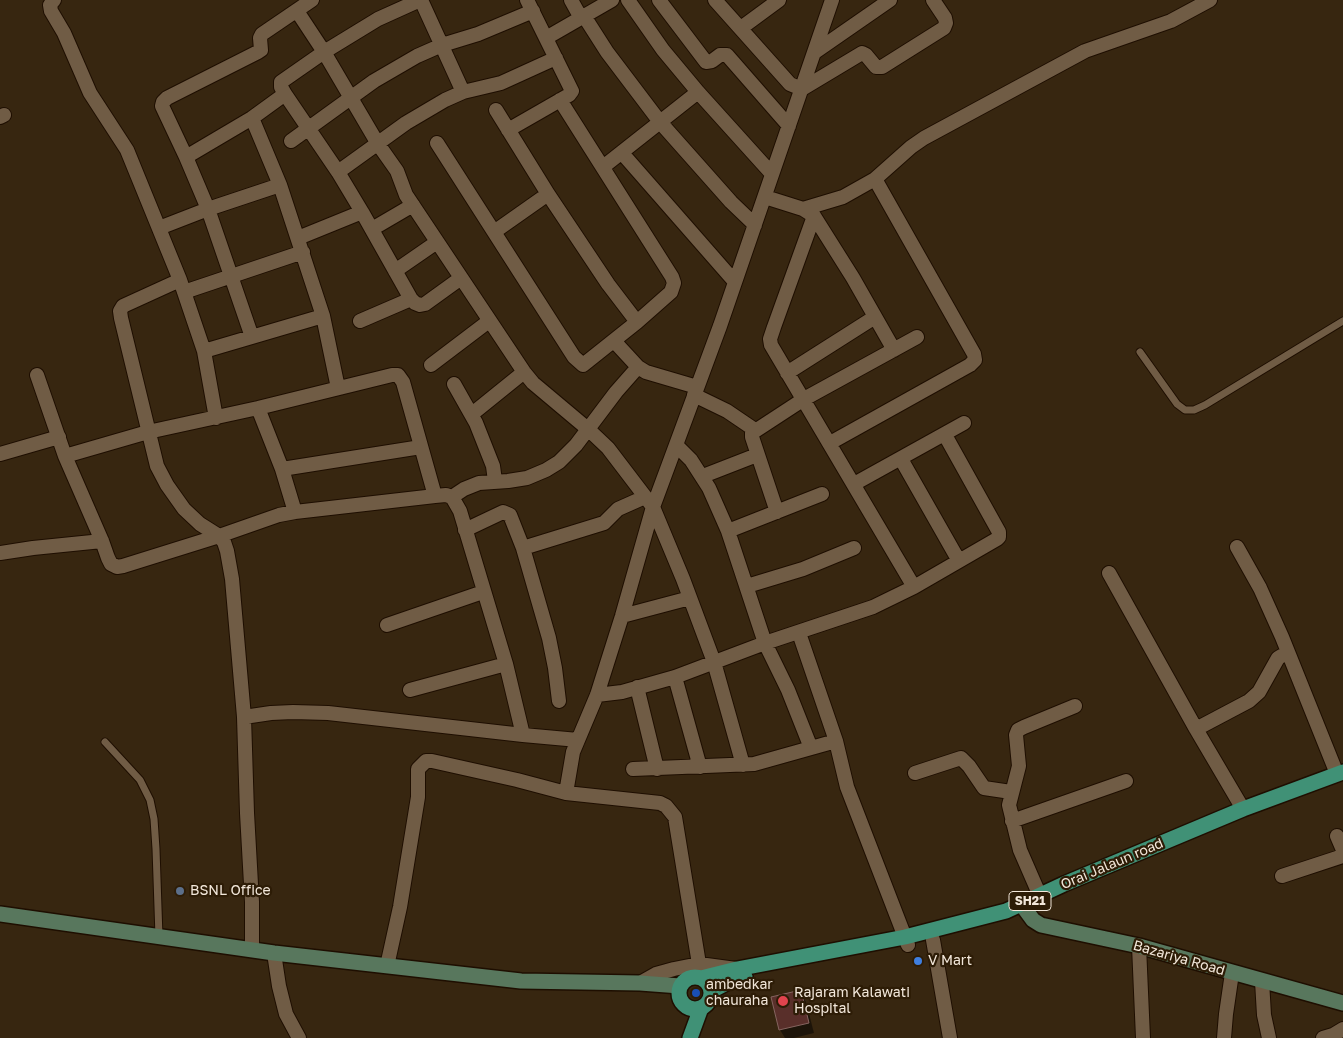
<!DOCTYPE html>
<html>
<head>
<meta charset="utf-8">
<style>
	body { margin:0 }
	canvas { display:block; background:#372610 }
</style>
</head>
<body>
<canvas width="1343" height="1038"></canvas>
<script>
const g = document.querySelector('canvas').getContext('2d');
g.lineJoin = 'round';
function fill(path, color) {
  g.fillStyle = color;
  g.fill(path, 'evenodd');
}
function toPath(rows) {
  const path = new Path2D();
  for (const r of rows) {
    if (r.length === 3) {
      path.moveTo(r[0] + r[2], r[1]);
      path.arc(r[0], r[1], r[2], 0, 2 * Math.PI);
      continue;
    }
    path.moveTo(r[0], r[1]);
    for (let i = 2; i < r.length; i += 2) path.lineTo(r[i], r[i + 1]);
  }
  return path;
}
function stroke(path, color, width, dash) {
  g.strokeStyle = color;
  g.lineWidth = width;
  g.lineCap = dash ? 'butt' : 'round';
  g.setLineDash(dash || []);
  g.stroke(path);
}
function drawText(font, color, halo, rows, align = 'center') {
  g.font = font + ' "Golos Text",sans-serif';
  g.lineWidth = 4.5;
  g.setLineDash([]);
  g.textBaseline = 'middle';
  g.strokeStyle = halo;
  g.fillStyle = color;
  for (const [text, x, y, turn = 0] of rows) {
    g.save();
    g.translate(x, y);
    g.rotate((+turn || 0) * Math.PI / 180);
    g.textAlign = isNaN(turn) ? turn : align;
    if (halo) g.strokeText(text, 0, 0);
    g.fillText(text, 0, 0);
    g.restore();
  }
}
fill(toPath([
	[800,991,806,1002,814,1033,794,1038,785,1038,780,1030,772,998]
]), '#0007');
const building = toPath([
	[801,990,809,1023,779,1030,771,997,801,990]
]);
fill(building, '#592f2a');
stroke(building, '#85645f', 1);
const lane = toPath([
	[1140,352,1177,404,1185,410,1194,410,1205,405,1343,321],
	[105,742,140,780,150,800,154,819,156,849,159,937]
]);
const street = toPath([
	[54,0,50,5,51,11,64,33,90,93,127,150,180,280,204,351,216,418],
	[421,0,463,92],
	[571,0,581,18],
	[628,0,663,50,698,92,772,174],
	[659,0,706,62,712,61,720,55,727,55,789,126],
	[715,0,790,84,802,89,862,53,866,55,876,67,882,67,944,28,946,23,945,18,933,0],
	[297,11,324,52,378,144,397,171,406,195,524,372,533,383,589,430,608,448,653,507,683,579,714,662,743,765],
	[584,16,607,52,660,122,731,202,755,225],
	[741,28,779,0],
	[546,38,612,0],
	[815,52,890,0],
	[496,110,548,194,608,284,637,322],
	[0,117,4,115],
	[252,118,280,185,323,316,338,388],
	[508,130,569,95,572,91,527,0],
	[291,141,374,81,417,56,442,45,478,34,533,11],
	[437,143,574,357,583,365,637,322,671,292,674,283,672,277,560,100],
	[622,153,735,282],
	[186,157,252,118,285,94],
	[603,167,698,92],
	[338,172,406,123,445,100,463,92,501,83,556,58],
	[765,197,803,209,814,216,853,278,894,350],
	[803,209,843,197,875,179,911,147,924,138,1085,51,1171,21,1210,0],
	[362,212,338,172,285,94,281,87,281,82,324,52,378,19,420,0],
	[814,216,774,327,770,339,771,345,914,587],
	[159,228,208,209,280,185],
	[372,229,413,205],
	[494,232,548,194],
	[298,238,362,212,411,299,415,303,420,305,425,304,461,278],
	[395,271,437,242],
	[180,280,123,306,120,311,121,318,157,466,167,485,184,509,200,524,219,536,224,542,227,551,232,579,244,717,247,813,252,902,252,950],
	[184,292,303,252],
	[360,321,411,299],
	[252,337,208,209,186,157,162,106,163,102,167,98,258,52,261,50,260,38,262,34,312,0],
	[614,341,638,367,646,372,697,387],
	[204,351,323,316],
	[431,365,489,321],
	[787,373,875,317],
	[37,375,65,456,102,541,108,558,111,564,117,567,123,566,219,536,279,515,295,512,435,496,446,495,452,497,460,511,506,664,523,735],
	[454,384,476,423,493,466,495,481],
	[694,395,727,411,755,430],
	[258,408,282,469,295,512],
	[472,414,524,372],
	[830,443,970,365,975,360,974,354,875,179],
	[676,445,691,460,709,488,728,531,765,643,788,690,811,748],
	[0,454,59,437],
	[65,456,148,432,258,408,392,375,398,375,403,382,435,496],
	[901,459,959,561],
	[282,469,421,447],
	[703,476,757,455],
	[854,484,964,423],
	[452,497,464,489,479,483,508,481,527,478,546,470,559,462,576,445,616,392,638,367],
	[777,512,752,437,752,433,804,399,917,337],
	[465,530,503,512,510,515,523,548,549,638,555,668,559,701],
	[728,531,822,494],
	[1237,547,1260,588,1282,637,1337,774],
	[523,548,604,523,618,509,645,497],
	[0,553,33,548,102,541],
	[1109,573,1196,729,1243,809],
	[747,586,803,569,854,548],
	[622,616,690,598],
	[387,625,483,592],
	[799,633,836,741,847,787,908,945],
	[675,677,700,767],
	[637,687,657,769],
	[410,690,506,664],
	[597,695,622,692,675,677,765,643,873,607,914,587,997,539,999,537,999,532,945,435],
	[244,717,271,713,293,712,328,713,523,735,578,740],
	[1196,729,1249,701,1259,692,1278,658,1288,652],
	[633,769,754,764,836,741],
	[915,773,961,758,969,766,984,788,1011,792],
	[566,793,573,752,597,695,622,616,653,507,720,326,832,0],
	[1012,821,1126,781],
	[1337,836,1343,850],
	[1282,876,1343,856],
	[1040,896,1020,850,1009,805,1019,766,1016,735,1018,730,1024,727,1075,706],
	[933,940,950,1038],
	[1139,946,1143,1038],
	[274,953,279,986,286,1014,299,1038],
	[387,966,400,907,418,797,418,769,426,761,432,761,517,780,566,793,660,803,666,806,675,817,699,964],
	[1262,981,1264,1015,1269,1038],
	[640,983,656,974,674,969,699,964,736,969],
	[1224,1038,1226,1014,1232,973],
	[1323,1038,1333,1035,1343,1029]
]);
const secondary = toPath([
	[1022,905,1033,920,1041,925,1139,946,1343,1003],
	[0,914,274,953,521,981,640,983,680,986]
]);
const primary = toPath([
	[695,993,16],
	[701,978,737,969,905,937,1006,911,1064,884,1243,809,1343,772],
	[711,991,732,980,745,977],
	[690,1038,701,1008]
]);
stroke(lane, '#1e0e00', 9);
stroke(street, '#1e0e00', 16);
stroke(secondary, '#1e0e00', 18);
stroke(primary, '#1e0e00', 18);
stroke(lane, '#705c45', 7);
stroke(street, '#705c45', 14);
stroke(secondary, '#58775d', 15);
stroke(primary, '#409176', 15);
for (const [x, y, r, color] of [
	[180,891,5,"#5c6f8a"],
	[918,961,5,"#3f7fe0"],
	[696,993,5,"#1a4fb4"],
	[783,1001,6,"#e0444e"]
]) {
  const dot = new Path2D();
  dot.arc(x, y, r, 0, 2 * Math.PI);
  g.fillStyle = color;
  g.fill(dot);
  stroke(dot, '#2d1c06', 2);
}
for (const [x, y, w] of [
	[1030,901,42]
]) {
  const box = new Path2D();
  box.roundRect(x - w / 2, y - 9.5, w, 19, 4);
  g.fillStyle = '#2d1c06';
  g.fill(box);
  stroke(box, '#f2e7da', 1);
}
drawText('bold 12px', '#f2e7da', null, [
	["SH21",1030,901]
]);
drawText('14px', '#f2e7da', '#2d1c06', [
	["Orai Jalaun road",1112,864,-23],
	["Bazariya Road",1179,958,16]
]);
drawText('14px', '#f2e7da', '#2d1c06', [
	["BSNL Office",190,891],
	["V Mart",928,961],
	["ambedkar",706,985],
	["chauraha",706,1001],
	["Rajaram Kalawati",794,993],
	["Hospital",794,1009]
], 'left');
</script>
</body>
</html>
